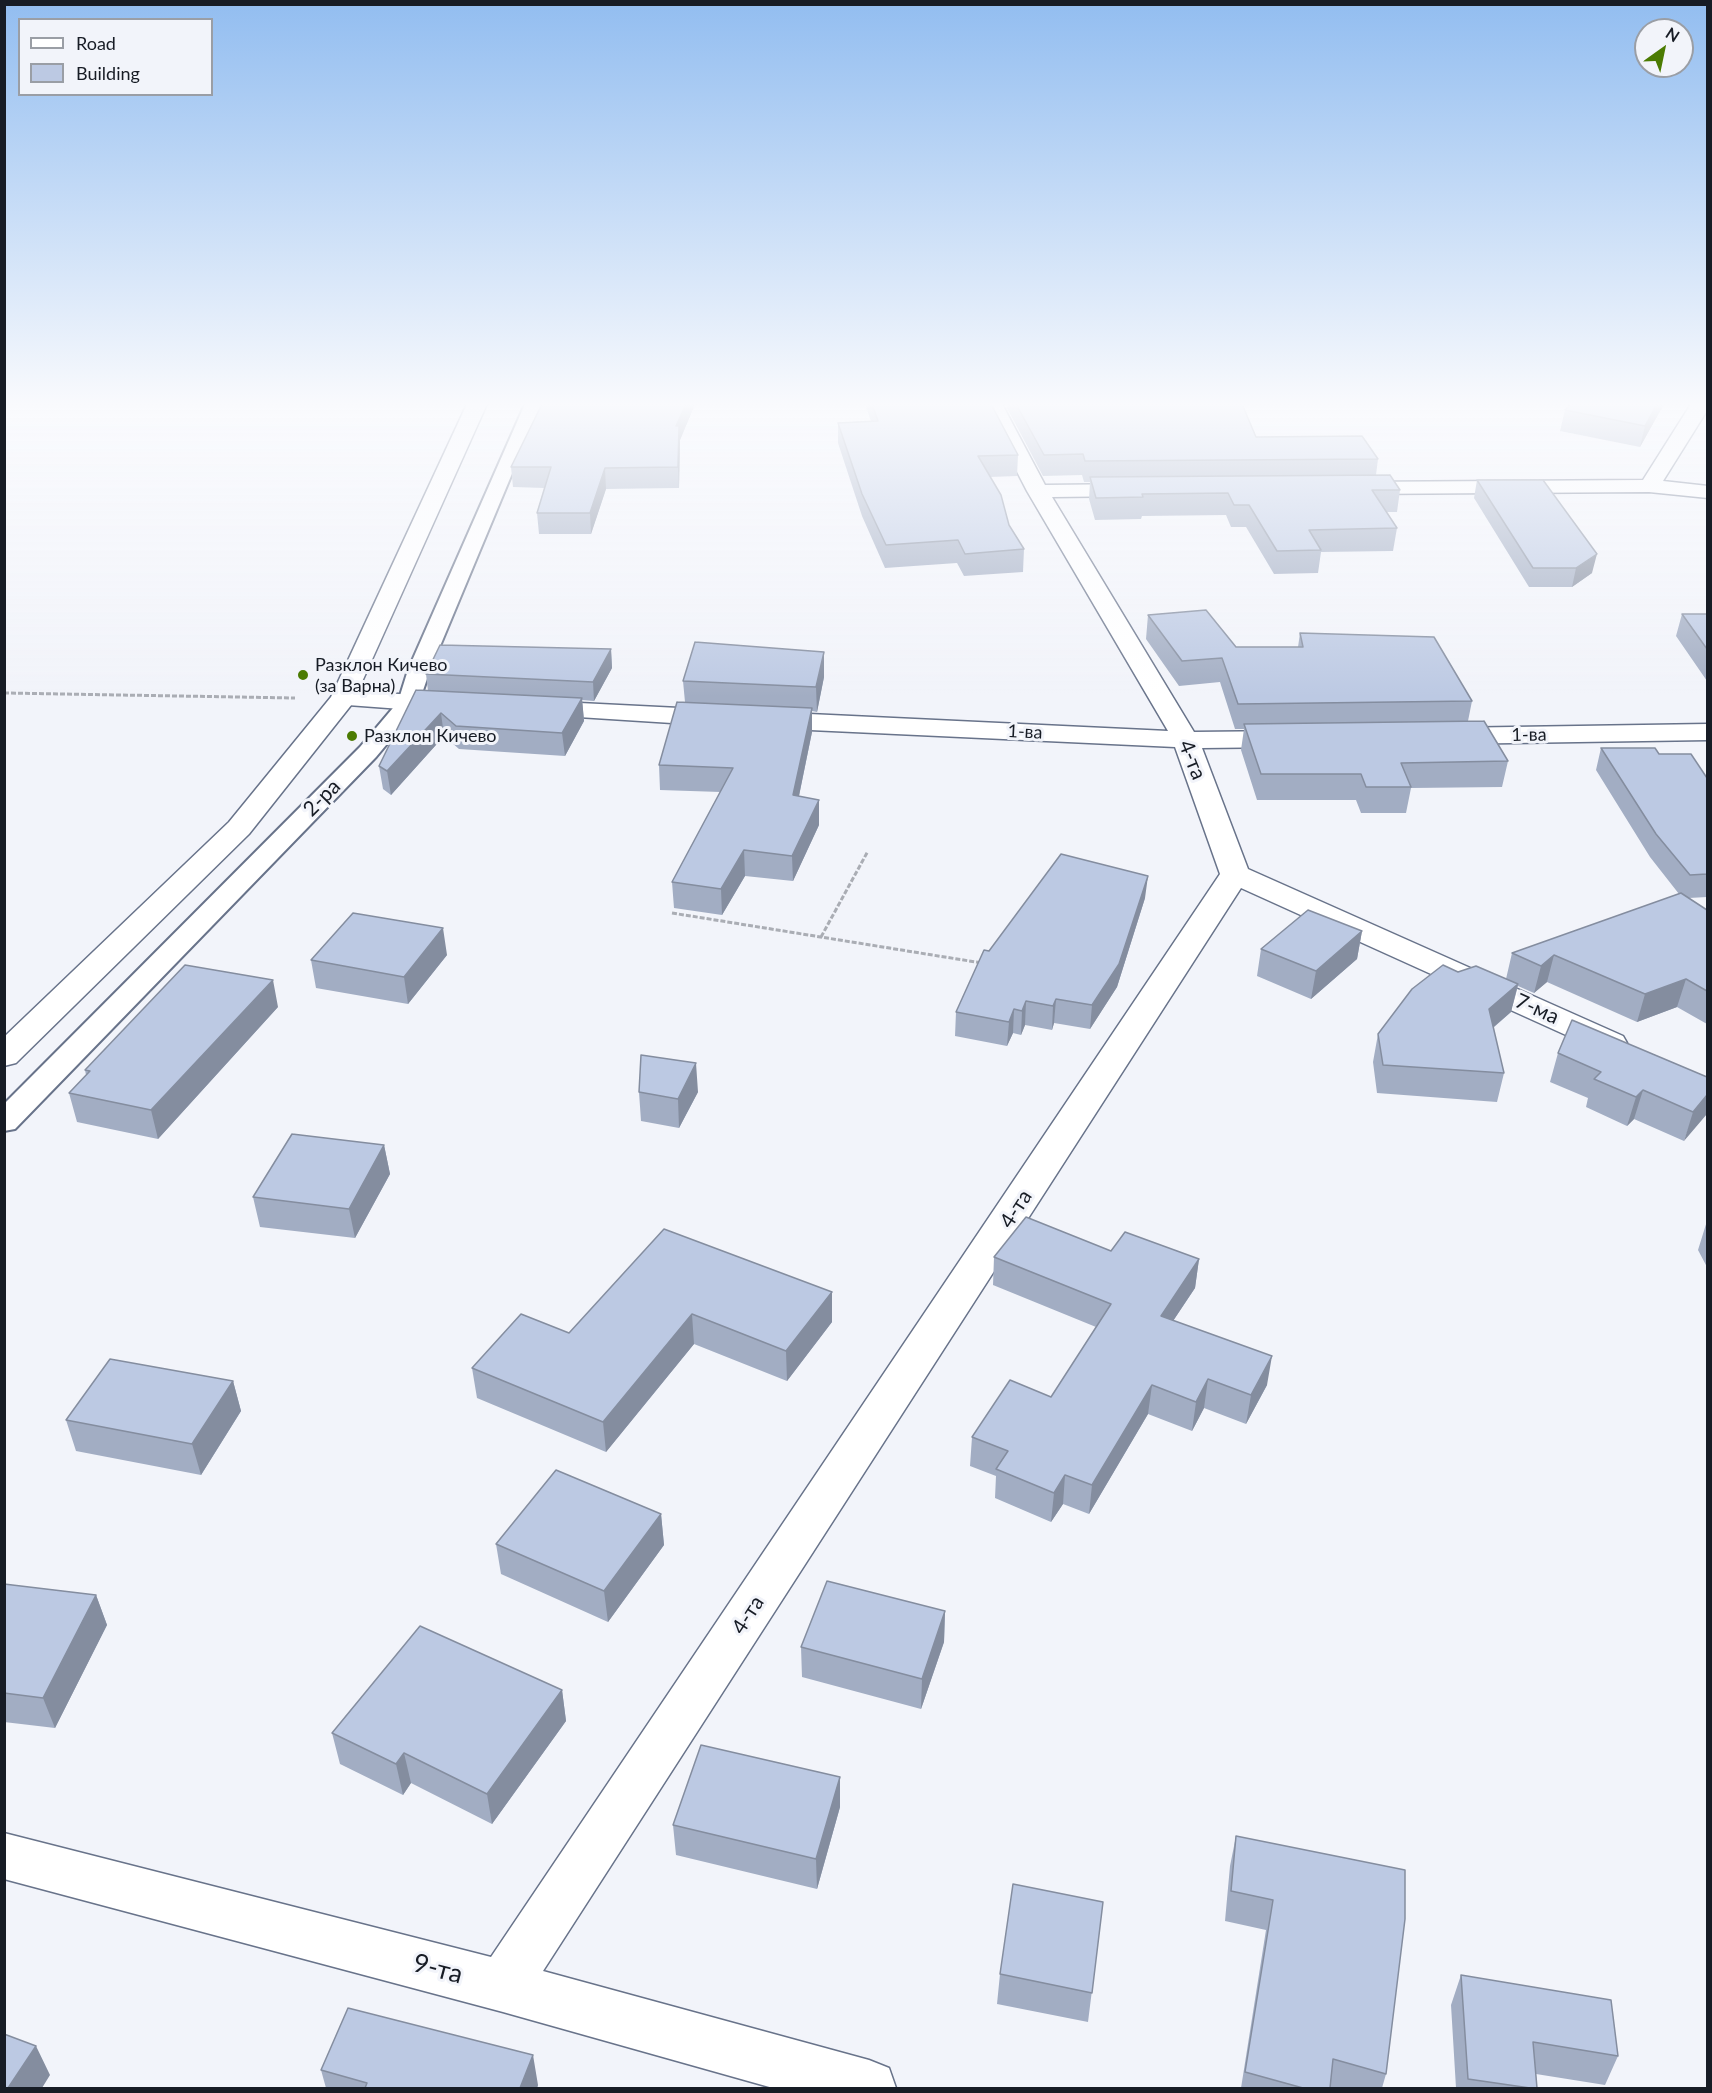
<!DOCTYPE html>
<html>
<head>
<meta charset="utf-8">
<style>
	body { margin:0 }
	#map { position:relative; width:1712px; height:2093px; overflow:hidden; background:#f2f4fa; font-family:Lato,sans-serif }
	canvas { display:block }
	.frame { position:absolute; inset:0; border:6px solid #171c25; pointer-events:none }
	.legend { position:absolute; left:18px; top:18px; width:195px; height:78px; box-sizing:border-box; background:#f2f4fa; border:2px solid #9a9ea5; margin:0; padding:8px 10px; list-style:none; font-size:18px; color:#171c25 }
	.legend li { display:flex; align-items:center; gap:12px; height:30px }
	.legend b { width:30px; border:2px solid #9a9ea5 }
	.north { position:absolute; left:1634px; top:18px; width:60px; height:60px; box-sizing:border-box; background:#f2f4fa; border:2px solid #9a9ea5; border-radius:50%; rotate:33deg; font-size:16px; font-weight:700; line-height:24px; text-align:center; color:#171c25 }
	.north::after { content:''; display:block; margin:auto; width:21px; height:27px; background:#4b7b02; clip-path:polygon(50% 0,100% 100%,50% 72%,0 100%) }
</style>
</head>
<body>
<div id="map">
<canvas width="1712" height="2093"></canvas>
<div class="frame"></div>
<ul class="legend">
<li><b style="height:8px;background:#fff"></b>Road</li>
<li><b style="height:16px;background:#bcc9e3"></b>Building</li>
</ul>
<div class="north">N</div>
</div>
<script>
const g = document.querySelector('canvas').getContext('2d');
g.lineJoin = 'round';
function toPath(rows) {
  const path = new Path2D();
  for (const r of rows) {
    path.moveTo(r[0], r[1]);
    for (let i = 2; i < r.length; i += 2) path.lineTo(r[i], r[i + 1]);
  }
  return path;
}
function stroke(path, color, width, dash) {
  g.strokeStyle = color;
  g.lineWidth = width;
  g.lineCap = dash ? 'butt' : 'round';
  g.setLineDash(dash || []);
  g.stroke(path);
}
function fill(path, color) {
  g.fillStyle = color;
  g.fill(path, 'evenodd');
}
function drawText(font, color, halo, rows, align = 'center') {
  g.font = font + ' Lato,sans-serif';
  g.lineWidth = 6;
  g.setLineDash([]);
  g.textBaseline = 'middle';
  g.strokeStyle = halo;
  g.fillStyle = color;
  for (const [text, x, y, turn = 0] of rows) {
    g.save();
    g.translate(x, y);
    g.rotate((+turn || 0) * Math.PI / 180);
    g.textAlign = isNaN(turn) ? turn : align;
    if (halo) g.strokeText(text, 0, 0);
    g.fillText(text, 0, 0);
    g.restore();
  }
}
const lane = toPath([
	[525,404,541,404,430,670,417,708,376,757,15,1129,4,1131,4,1104,360,747,398,702,408,670,525,404]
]);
const street = toPath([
	[982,404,1002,404,1045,485,1135,484,1142,486,1146,490,1142,494,1135,496,1052,497,1194,732,1288,731,1297,733,1301,739,1297,745,1288,747,1202,748,1248,869,1623,1036,1627,1043,1623,1050,1611,1053,1599,1050,1241,888,543,1971,869,2060,889,2068,896,2088,773,2088,503,2012,4,1879,4,1833,491,1957,1220,874,1175,747,767,728,758,726,754,720,758,714,767,712,1168,731,1027,491,982,404],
	[1691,404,1708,404,1708,409,1663,481,1708,486,1708,498,1649,492,1355,494,1348,492,1344,488,1348,484,1355,482,1643,480,1691,404],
	[343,691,455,697,464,700,468,705,464,710,455,713,334,704,330,699,334,694,343,691],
	[540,701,719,710,728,712,732,718,728,724,719,726,531,714,527,709,531,704,540,701],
	[1708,724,1708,740,1448,744,1439,742,1435,736,1439,730,1448,728,1708,724]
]);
const secondary = toPath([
	[467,404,487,404,352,704,249,834,16,1063,4,1066,4,1037,229,822,331,697,467,404]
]);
stroke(lane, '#68738a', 4);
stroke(street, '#68738a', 3);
stroke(secondary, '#68738a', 3);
stroke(toPath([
	[4,693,295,698],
	[672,913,982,963],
	[821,937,868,851]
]), '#aaadb4', 3, [5, 2]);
fill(lane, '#fff');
fill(street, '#fff');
fill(secondary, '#fff');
fill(toPath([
	[542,404,695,404,680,440,679,488,606,489,591,534,539,534,537,513,544,488,513,487,511,467],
	[865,404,991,404,1018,455,1017,476,990,477,1009,525,1024,549,1023,572,964,576,957,563,885,568,862,516,838,443,838,423,871,421],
	[1005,404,1242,404,1256,437,1378,459,1376,475,1400,490,1397,512,1386,512,1397,528,1393,551,1321,552,1318,573,1274,574,1246,527,1231,527,1226,515,1142,516,1141,519,1095,520,1089,499,1090,482,1084,482,1082,475,1043,476],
	[1571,404,1664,404,1640,447,1560,431,1565,410],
	[1477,480,1592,573,1572,587,1529,587,1474,498],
	[1682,614,1707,614,1707,681,1676,636],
	[1148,615,1236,647,1298,647,1300,633,1472,701,1468,721,1508,761,1502,787,1411,788,1406,813,1361,813,1356,800,1257,800,1241,750,1244,729,1235,729,1220,682,1179,686,1146,639],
	[611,649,612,668,594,701,582,700,584,721,565,756,459,749,444,736,391,795,383,789,379,766,428,691,426,674],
	[824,677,817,712,812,711,812,732,799,796,819,825,793,881,745,876,722,915,674,908,672,882,721,792,660,790,659,765,685,702,683,681],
	[1601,748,1659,754,1707,778,1707,897,1689,898,1707,910,1707,1024,1677,1007,1637,1022,1547,982,1534,993,1518,986,1511,1012,1493,1028,1504,1073,1497,1102,1377,1093,1373,1062,1378,1034,1458,972,1506,979,1512,953,1679,894,1650,857,1596,770],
	[1145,898,1117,987,1090,1029,1054,1023,1052,1030,1025,1025,1021,1035,1013,1033,1007,1046,955,1036,956,1012,989,951],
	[1362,931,1357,959,1311,999,1257,976,1261,949],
	[447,955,408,1004,316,988,311,960],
	[278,1007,158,1139,77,1122,69,1093,86,1075,85,1070],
	[1558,1053,1707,1077,1684,1141,1634,1119,1627,1126,1586,1107,1588,1098,1550,1082],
	[639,1092,698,1092,679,1128,641,1121],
	[384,1145,390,1174,355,1238,260,1227,253,1197],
	[1707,1221,1707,1267,1698,1250],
	[1111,1251,1199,1259,1195,1288,1173,1321,1267,1385,1246,1424,1204,1408,1192,1431,1148,1414,1089,1514,1063,1504,1051,1522,995,1498,996,1476,970,1466,972,1437,1051,1397,1096,1327,993,1285,994,1257],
	[832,1292,832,1322,787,1381,694,1344,606,1452,477,1398,472,1368,569,1333],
	[233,1381,241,1411,201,1475,76,1451,66,1420],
	[661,1514,664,1545,608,1622,501,1574,496,1544],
	[4,1584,96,1595,107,1625,55,1728,4,1722],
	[945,1611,944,1642,921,1709,802,1677,801,1647],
	[562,1690,566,1721,492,1824,411,1783,403,1795,340,1764,332,1733],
	[840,1777,840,1807,817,1889,676,1855,673,1825],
	[1236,1836,1386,2074,1382,2088,1241,2088,1266,1930,1225,1921,1230,1866],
	[1103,1902,1088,2022,997,2004,1000,1974],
	[1461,1975,1618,2056,1605,2085,1536,2074,1537,2088,1456,2088,1451,2005],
	[321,2070,538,2085,537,2088,326,2088]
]), '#a2adc3');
fill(toPath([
	[686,404,695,404,680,440,679,488,676,426],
	[1657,404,1664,404,1640,447,1645,426],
	[605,468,606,489,591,534,590,513],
	[1597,554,1592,573,1572,587,1576,568],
	[611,649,612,668,594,701,593,682],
	[824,652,824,677,817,712,816,687],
	[582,698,584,721,565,756,562,733],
	[812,708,812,732,794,820,793,795],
	[441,713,444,736,391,795,387,771],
	[819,800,819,825,793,881,792,856],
	[744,850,745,876,722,915,721,889],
	[1148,876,1145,898,1117,987,1090,1029,1092,1005],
	[443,928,447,955,408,1004,404,977],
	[1362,931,1357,959,1311,999,1316,971],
	[1554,955,1547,982,1534,993,1541,966],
	[1686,979,1677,1007,1637,1022,1645,994],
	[273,980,278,1007,158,1139,151,1110],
	[1518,984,1511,1012,1482,1037,1489,1009],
	[1056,999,1054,1023,1052,1030,1053,1006],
	[1026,1001,1025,1025,1021,1035,1022,1011],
	[1014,1009,1013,1033,1007,1046,1009,1022],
	[696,1063,698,1092,679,1128,678,1099],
	[1643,1090,1634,1119,1627,1126,1636,1097],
	[1707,1095,1707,1114,1684,1141,1693,1112],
	[384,1145,390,1174,355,1238,349,1209],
	[1199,1259,1195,1288,1157,1345,1161,1316],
	[832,1292,832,1322,787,1381,786,1351],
	[692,1314,694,1344,606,1452,603,1422],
	[1272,1356,1267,1385,1246,1424,1251,1395],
	[1208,1379,1204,1408,1192,1431,1196,1402],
	[233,1381,241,1411,201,1475,192,1444],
	[1152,1385,1148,1414,1089,1514,1092,1485],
	[1065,1475,1063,1504,1051,1522,1054,1493],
	[661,1514,664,1545,608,1622,604,1591],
	[96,1595,107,1625,55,1728,43,1698],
	[945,1611,944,1642,921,1709,922,1679],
	[562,1690,566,1721,492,1824,487,1794],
	[404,1753,411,1783,403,1795,396,1764],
	[840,1777,840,1807,817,1889,816,1859],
	[36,2046,50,2075,42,2088,8,2088],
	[533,2055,538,2085,537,2088,520,2088]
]), '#848d9f');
const building = toPath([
	[542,404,686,404,676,426,679,426,678,467,605,468,590,513,537,513,551,467,511,467,542,404],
	[872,404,991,404,1018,455,978,456,1001,495,1009,525,1024,549,965,554,958,540,886,545,862,494,838,423,878,421,872,404],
	[1016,404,1242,404,1256,437,1362,436,1378,459,1085,461,1083,454,1044,455,1016,404],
	[1571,404,1657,404,1645,426,1565,410,1571,404],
	[1390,475,1400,490,1372,490,1397,528,1309,530,1321,550,1277,551,1249,505,1234,505,1228,493,1142,494,1143,497,1096,498,1090,477,1390,475],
	[1477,480,1543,480,1597,554,1576,568,1533,568,1477,480],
	[1206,610,1236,647,1303,647,1300,633,1434,637,1472,701,1238,704,1222,658,1182,661,1148,615,1206,610],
	[1682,614,1707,614,1707,649,1682,614],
	[695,642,824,652,816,687,683,681,695,642],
	[440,645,611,649,593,682,426,674,440,645],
	[416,690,582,698,562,733,456,726,441,713,387,771,379,766,416,690],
	[677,702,812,708,793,795,819,800,792,856,744,850,721,889,672,882,733,768,659,765,677,702],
	[1484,721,1508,761,1401,763,1411,787,1366,787,1361,774,1261,774,1244,724,1484,721],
	[1601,748,1655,748,1659,754,1691,754,1707,778,1707,874,1690,875,1656,834,1601,748],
	[1061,854,1148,876,1119,964,1092,1005,1056,999,1053,1006,1026,1001,1022,1011,1014,1009,1009,1022,956,1012,984,950,989,951,1061,854],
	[1681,893,1707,910,1707,991,1686,979,1645,994,1554,955,1541,966,1512,953,1681,893],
	[1308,910,1362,931,1316,971,1261,949,1308,910],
	[353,913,443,928,404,977,311,960,353,913],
	[185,965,273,980,151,1110,69,1093,90,1071,85,1070,185,965],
	[1443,965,1458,972,1476,966,1518,984,1489,1009,1504,1073,1383,1065,1378,1034,1412,989,1443,965],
	[1572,1020,1707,1077,1707,1095,1693,1112,1643,1090,1636,1097,1594,1079,1601,1072,1558,1053,1572,1020],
	[641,1055,696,1063,678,1099,639,1092,641,1055],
	[292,1134,384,1145,349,1209,253,1197,292,1134],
	[1026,1217,1111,1251,1125,1232,1199,1259,1161,1316,1272,1356,1251,1395,1208,1379,1196,1402,1152,1385,1092,1485,1065,1475,1054,1493,996,1469,1008,1451,972,1437,1010,1380,1051,1397,1111,1304,994,1257,1026,1217],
	[664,1229,832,1292,786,1351,692,1314,603,1422,472,1368,521,1314,569,1333,664,1229],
	[110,1359,233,1381,192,1444,66,1420,110,1359],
	[556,1470,661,1514,604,1591,496,1544,556,1470],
	[827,1581,945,1611,922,1679,801,1647,827,1581],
	[4,1584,96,1595,43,1698,4,1693,4,1584],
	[420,1626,562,1690,487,1794,404,1753,396,1764,332,1733,420,1626],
	[701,1745,840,1777,816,1859,673,1825,701,1745],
	[1236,1836,1405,1870,1405,1919,1386,2074,1333,2059,1330,2088,1303,2088,1245,2072,1273,1900,1231,1891,1236,1836],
	[1013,1884,1103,1902,1092,1993,1000,1974,1013,1884],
	[1461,1975,1611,2000,1618,2056,1533,2042,1537,2088,1530,2088,1468,2079,1461,1975],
	[348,2008,533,2055,520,2088,365,2088,367,2083,321,2070,348,2008],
	[4,2034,36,2046,8,2088,4,2088,4,2034]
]);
fill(building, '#bcc9e3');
stroke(building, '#848d9f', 1.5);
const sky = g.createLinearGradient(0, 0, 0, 697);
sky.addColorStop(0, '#92bdf0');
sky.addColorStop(0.58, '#f9fafd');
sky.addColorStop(1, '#f9fafd00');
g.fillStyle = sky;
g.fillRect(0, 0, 1712, 697);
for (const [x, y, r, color] of [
	[303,675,6,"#4b7b02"],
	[352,736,6,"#4b7b02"]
]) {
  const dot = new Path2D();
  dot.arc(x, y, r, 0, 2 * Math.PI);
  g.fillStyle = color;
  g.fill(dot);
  stroke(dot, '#f2f4fa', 2);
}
drawText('18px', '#171c25', '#f2f4fa', [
	["Разклон Кичево",315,665],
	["(за Варна)",315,686],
	["Разклон Кичево",364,736]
], 'left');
drawText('18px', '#171c25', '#f2f4fa', [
	["1-ва",1025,732,3],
	["1-ва",1529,735,-1]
]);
drawText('21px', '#171c25', '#f2f4fa', [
	["4-та",1192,760,68],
	["2-ра",322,798,-45],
	["7-ма",1537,1009,24],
	["4-та",1016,1209,-57],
	["4-та",748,1615,-57]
]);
drawText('26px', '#171c25', '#f2f4fa', [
	["9-та",438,1969,15]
]);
</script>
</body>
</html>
